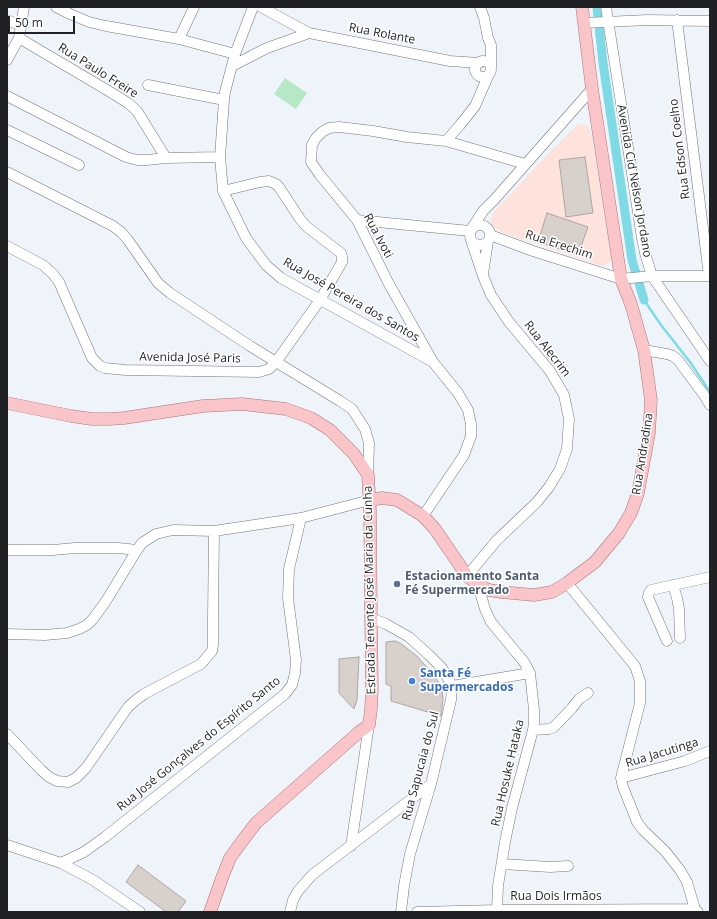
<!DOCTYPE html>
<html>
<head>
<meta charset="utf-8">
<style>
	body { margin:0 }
	#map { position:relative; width:717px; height:919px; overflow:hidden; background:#eff4fb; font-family:"Open Sans",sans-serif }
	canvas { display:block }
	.frame { position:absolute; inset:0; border:8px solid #1f2124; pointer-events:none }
	.scale { position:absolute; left:8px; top:16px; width:67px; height:18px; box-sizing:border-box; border:2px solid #1f2124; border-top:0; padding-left:5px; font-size:12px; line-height:14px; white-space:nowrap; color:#1f2124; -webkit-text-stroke:3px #fff; paint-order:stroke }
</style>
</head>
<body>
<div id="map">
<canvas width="717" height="919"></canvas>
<div class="frame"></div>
<div class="scale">50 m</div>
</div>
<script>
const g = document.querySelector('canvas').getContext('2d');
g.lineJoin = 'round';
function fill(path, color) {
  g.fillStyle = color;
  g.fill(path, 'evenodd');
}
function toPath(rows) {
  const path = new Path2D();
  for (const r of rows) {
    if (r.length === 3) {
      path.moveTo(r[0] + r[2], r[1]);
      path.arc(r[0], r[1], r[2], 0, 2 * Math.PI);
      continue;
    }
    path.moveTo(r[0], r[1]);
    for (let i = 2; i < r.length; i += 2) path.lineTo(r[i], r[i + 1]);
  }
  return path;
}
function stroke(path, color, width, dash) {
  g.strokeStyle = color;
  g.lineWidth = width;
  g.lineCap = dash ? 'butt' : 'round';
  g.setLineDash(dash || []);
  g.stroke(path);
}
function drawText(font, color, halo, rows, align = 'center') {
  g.font = font + ' "Open Sans",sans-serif';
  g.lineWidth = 3;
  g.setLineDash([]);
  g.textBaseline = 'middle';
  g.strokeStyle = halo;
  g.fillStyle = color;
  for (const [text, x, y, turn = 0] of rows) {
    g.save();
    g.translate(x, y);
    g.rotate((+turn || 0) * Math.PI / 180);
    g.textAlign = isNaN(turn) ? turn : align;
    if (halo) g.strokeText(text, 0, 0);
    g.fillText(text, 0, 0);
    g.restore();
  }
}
fill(toPath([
	[580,124,587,125,591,132,611,256,611,260,608,264,602,266,501,232,495,228,492,225,491,220,493,213,547,155,576,126]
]), '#fde3db');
fill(toPath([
	[285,78,307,93,296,109,274,94]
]), '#b7e8c6');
stroke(toPath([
	[644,300,661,325,690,362,710,392]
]), '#80dae5', 2.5);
stroke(toPath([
	[597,7,603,63,632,260,644,300]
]), '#80dae5', 9);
const building = toPath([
	[585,157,593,213,566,217,559,160,585,157],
	[547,213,588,227,578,255,538,242,547,213],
	[395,641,400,643,417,656,436,678,442,689,443,700,441,716,391,701,391,686,386,684,386,642,395,641],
	[359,657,357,700,354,709,339,693,339,659,359,657],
	[138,865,186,901,178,912,166,912,126,882,138,865]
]);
fill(building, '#d7d0cb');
stroke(building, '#aea7a2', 1);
const minor = toPath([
	[56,7,70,14,89,22,106,26,179,39,235,54],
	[253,7,235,54,225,92,224,100,220,157,223,191,246,238,266,265,281,278,433,362],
	[261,7,309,33,450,61,479,63],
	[480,7,484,18,488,38,491,45,491,67],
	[606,7,642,238,645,253,652,276,710,361],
	[7,20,22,26],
	[677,20,709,276],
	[584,23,648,20,710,21],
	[19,38,112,93,128,103,137,111,166,158],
	[179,39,194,7],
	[7,60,19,38,24,7],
	[483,69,8],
	[232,66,267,48,309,33],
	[148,85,224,100],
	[7,96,126,157,137,160,147,160,166,158,220,157],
	[7,130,79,165],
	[446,141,460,125,475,106,489,74],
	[7,172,113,226,121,232,128,240,158,283,170,293,250,346,340,401,352,409,365,429,369,443,368,475],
	[357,220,470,231],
	[480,235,10],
	[472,228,483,211,494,200,592,89],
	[490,235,533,251,621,279,652,276,710,276],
	[7,246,43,265,53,274,59,282,92,358,100,366,105,368,125,370,259,372,269,369,276,362,320,300,342,262,342,257,341,253,307,227,300,219,279,187,276,184,269,181,260,182,223,191],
	[483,274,488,241],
	[644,350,667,354,673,356,678,360,704,395,710,405],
	[423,516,464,455,471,436,471,424,468,410,458,393,433,362,389,284,357,220,320,175,311,162,312,145,316,138,322,132,329,128,339,127,373,131,407,137,446,141,525,164],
	[7,550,53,550,75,548,118,548,137,550],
	[467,576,497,540,537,502,549,487,560,469,567,449,569,419,564,395,550,371,509,322,491,295,483,276,471,240],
	[567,583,635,666,640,681,640,703,621,778,623,787,637,822,643,830,665,851,680,870,687,882,695,909,698,912],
	[478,585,485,609,491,622,524,662,530,673,534,710,534,723,533,730,512,808,505,842,498,886,497,910],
	[673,585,677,598,679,609,680,638],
	[371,618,386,624,409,637,429,655,442,668,452,686,451,700,431,784,410,854,404,886,401,912],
	[7,634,45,635,67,633,79,629,87,625,93,619,106,601,137,550,142,543,156,534,173,530,214,531,301,518,370,500],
	[667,641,648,597,649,593,651,590,710,577],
	[452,686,530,673],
	[533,730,549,729,554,727,572,708,579,699,588,693],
	[7,734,41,770,49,777,57,781,68,782,76,778,86,768,128,707,136,700,144,694,201,664,212,651,213,645,213,618,214,531],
	[621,778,685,761,710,751],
	[7,845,61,863,93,880,140,912],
	[351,846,369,725],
	[61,863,84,852,105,837,285,694,292,685,295,673,296,660,288,598,289,569,301,518],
	[502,864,550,867,568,866],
	[290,912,293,900,298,891,312,875,431,784],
	[417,912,497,910,695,909]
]);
const major = toPath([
	[7,403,71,416,92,419,110,419,124,418,203,406,242,404,286,409,311,418,330,430,354,454,368,475,370,510,371,618,372,688,371,709,369,725,358,733,256,823,243,840,230,858,222,878,210,912],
	[370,500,382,498,397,500,423,516,435,529,467,576,478,585,489,590,501,592,534,595,552,592,567,583,595,562,619,533,631,513,638,493,649,433,651,400,644,350,631,304,621,279,592,89,582,7]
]);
stroke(minor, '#71767c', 11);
stroke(major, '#ab7377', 13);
stroke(minor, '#fff', 10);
stroke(major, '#fac5c8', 12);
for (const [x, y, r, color] of [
	[397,584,4,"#5c6f8a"],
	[412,681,4,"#3f7fe0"]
]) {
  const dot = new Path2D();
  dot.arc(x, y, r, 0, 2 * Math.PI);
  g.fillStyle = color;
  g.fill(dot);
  stroke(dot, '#fff', 1.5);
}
drawText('12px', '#1f2124', '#fff', [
	["Rua Rolante",382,34,11],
	["Rua Paulo Freire",98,71,32],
	["Rua Edson Coelho",680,149,-97],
	["Avenida Cid Nelson Jordano",634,181,80],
	["Rua Ivoti",378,236,62],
	["Rua Erechim",559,245,18],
	["Rua José Pereira dos Santos",351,300,30],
	["Rua Alecrim",547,349,52],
	["Avenida José Paris",190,358,1],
	["Rua Andradina",643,454,-81],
	["Estrada Tenente José Maria da Cunha",370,590,-91],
	["Rua José Gonçalves do Espírito Santo",199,744,-39],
	["Rua Jacutinga",662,753,-17],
	["Rua Sapucaia do Sul",421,766,-75],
	["Rua Hosuke Hataka",508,773,-77],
	["Rua Dois Irmãos",556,897]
]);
drawText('bold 12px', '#4e5e75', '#fff', [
	["Estacionamento Santa",405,577],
	["Fé Supermercado",405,591]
], 'left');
drawText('bold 12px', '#366cbe', '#fff', [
	["Santa Fé",420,674],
	["Supermercados",420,688]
], 'left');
</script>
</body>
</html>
